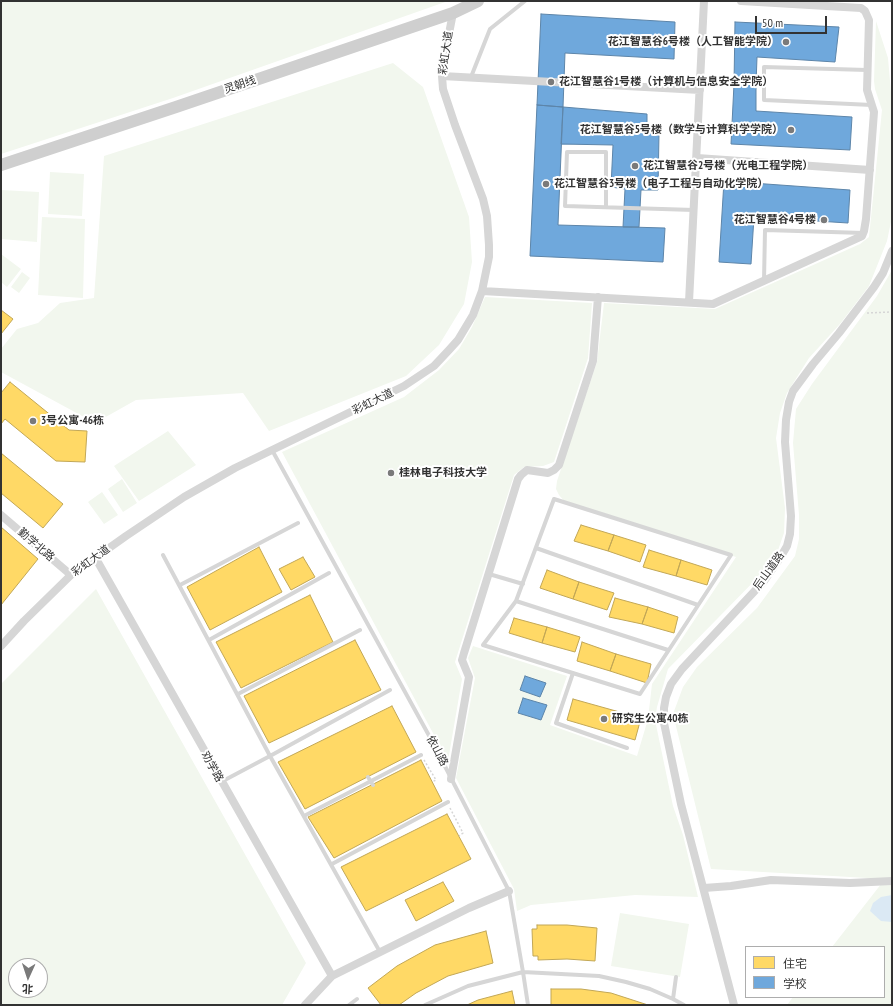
<!DOCTYPE html>
<html>
<head>
<meta charset="utf-8">
<style>
	body { margin:0 }
	#map { position:relative; width:893px; height:1006px; overflow:hidden; background:#fff; font-family:"PT Sans Narrow","Noto Sans SC",sans-serif }
	canvas { display:block }
	.frame { position:absolute; inset:0; border:2px solid #323232; pointer-events:none }
	.legend { position:absolute; left:745px; top:946px; width:140px; height:52px; box-sizing:border-box; background:#fff; border:1px solid #adadad; margin:0; padding:5px 7px; list-style:none; font-size:12px; color:#323232 }
	.legend li { display:flex; align-items:center; gap:8px; height:20px }
	.legend b { width:20px; border:1px solid #adadad }
	.north { position:absolute; left:8px; top:958px; width:40px; height:40px; box-sizing:border-box; background:#fff; border:1px solid #adadad; border-radius:50%; rotate:183deg; font-size:11px; font-weight:700; line-height:16px; text-align:center; color:#323232 }
	.north::after { content:''; display:block; margin:auto; width:14px; height:18px; background:#7a7a7a; clip-path:polygon(50% 0,100% 100%,50% 72%,0 100%) }
	.scale { position:absolute; left:755px; top:16px; width:72px; height:18px; box-sizing:border-box; border:2px solid #323232; border-top:0; padding-left:5px; font-size:12px; line-height:14px; white-space:nowrap; color:#323232; -webkit-text-stroke:3px #fff; paint-order:stroke }
</style>
</head>
<body>
<div id="map">
<canvas width="893" height="1006"></canvas>
<div class="frame"></div>
<ul class="legend">
<li><b style="height:11px;background:#ffd966"></b>住宅</li>
<li><b style="height:11px;background:#6fa8dc"></b>学校</li>
</ul>
<div class="north">北</div>
<div class="scale">50 m</div>
</div>
<script>
const g = document.querySelector('canvas').getContext('2d');
g.lineJoin = 'round';
function fill(path, color) {
  g.fillStyle = color;
  g.fill(path, 'evenodd');
}
function toPath(rows) {
  const path = new Path2D();
  for (const r of rows) {
    path.moveTo(r[0], r[1]);
    for (let i = 2; i < r.length; i += 2) path.lineTo(r[i], r[i + 1]);
  }
  return path;
}
function stroke(path, color, width, dash) {
  g.strokeStyle = color;
  g.lineWidth = width;
  g.lineCap = dash ? 'butt' : 'round';
  g.setLineDash(dash || []);
  g.stroke(path);
}
function drawText(font, color, halo, rows, align = 'center') {
  g.font = font + ' "PT Sans Narrow","Noto Sans SC",sans-serif';
  g.lineWidth = 4;
  g.setLineDash([]);
  g.textBaseline = 'middle';
  g.strokeStyle = halo;
  g.fillStyle = color;
  for (const [text, x, y, turn = 0] of rows) {
    g.save();
    g.translate(x, y);
    g.rotate((+turn || 0) * Math.PI / 180);
    g.textAlign = isNaN(turn) ? turn : align;
    if (halo) g.strokeText(text, 0, 0);
    g.fillText(text, 0, 0);
    g.restore();
  }
}
fill(toPath([
	[1,1,448,1,173,98,1,154],
	[876,21,888,58,892,104,892,217,887,241,869,286,840,324,809,358,787,393,780,413,776,438,785,508,784,533,776,556,773,568,768,567,668,669,657,707,655,720,673,806,683,835,698,897,635,895,531,905,517,911,514,889,456,778,475,678,468,658,473,646,567,676,550,725,637,756,648,719,652,684,736,557,565,502,559,495,556,489,557,481,597,362,604,303,715,309,860,244,869,237,882,110,875,89,874,81],
	[393,63,423,87,469,217,472,262,464,304,439,345,406,376,269,431,243,393,136,400,95,423,1,372,1,349,17,329,38,323,60,303,94,298,104,156],
	[50,172,84,174,82,216,48,214],
	[1,190,39,192,37,242,1,239],
	[42,217,85,219,83,298,38,295],
	[1,254,21,269,7,287,1,282],
	[892,270,892,1005,787,1005,793,997,884,997,884,947,832,947,885,879,711,869,673,714,683,687,697,667,757,608,795,556,799,539,799,515,793,443,796,409,812,384,877,296],
	[22,272,30,278,19,293,11,287],
	[485,297,592,303,588,358,554,462,543,466,524,467,514,475,455,662,462,679,448,761,282,452,404,397,439,370,459,349,472,327],
	[168,431,196,465,139,501,114,466],
	[122,479,137,503,123,512,108,489],
	[102,492,118,515,104,524,88,502],
	[96,589,306,963,282,1005,1,1005,1,684],
	[16,966,40,966,40,990,16,990],
	[620,913,689,924,680,977,611,966]
]), '#f2f7ee');
fill(toPath([
	[892,895,892,922,881,921,870,911,873,903,881,897]
]), '#dbe9f4');
const homes = toPath([
	[1,310,13,319,1,334,1,310],
	[10,382,69,430,87,431,85,462,56,461,5,419,1,424,1,393,10,382],
	[1,453,63,504,43,528,1,493,1,453],
	[581,525,614,535,608,551,574,541,581,525],
	[1,527,38,559,1,605,1,527],
	[614,535,646,545,640,562,608,551,614,535],
	[259,547,282,592,210,630,187,587,259,547],
	[649,550,681,560,676,576,643,567,649,550],
	[303,557,315,577,291,590,279,569,303,557],
	[681,560,712,570,707,585,676,576,681,560],
	[547,570,579,582,573,599,540,588,547,570],
	[579,582,614,593,607,610,573,599,579,582],
	[310,595,333,642,241,688,216,642,310,595],
	[615,598,648,607,642,624,609,617,615,598],
	[648,607,678,617,674,633,642,624,648,607],
	[514,618,547,627,542,643,509,633,514,618],
	[547,627,580,637,575,652,542,643,547,627],
	[355,640,381,690,269,743,244,696,355,640],
	[582,642,616,654,610,671,577,661,582,642],
	[616,654,651,664,647,683,610,671,616,654],
	[573,699,641,718,635,740,567,720,573,699],
	[392,706,416,752,305,809,278,762,392,706],
	[421,760,442,801,334,858,308,817,421,760],
	[447,814,471,859,366,911,341,867,447,814],
	[443,882,454,901,416,921,405,900,443,882],
	[537,925,567,925,597,928,595,961,567,959,538,960,538,956,533,956,532,929,537,929,537,925],
	[486,931,493,963,448,976,416,993,399,1005,381,1005,368,988,397,966,435,945,486,931],
	[551,989,581,989,611,993,648,1005,551,1005,551,989],
	[512,991,515,1005,467,1005,478,1000,512,991]
]);
fill(homes, '#ffd966');
stroke(homes, '#c2a756', 1);
const schools = toPath([
	[541,14,675,22,674,59,565,53,563,107,537,105,541,14],
	[735,22,839,27,835,62,757,57,756,85,734,84,735,22],
	[734,84,756,85,756,111,852,117,850,150,731,144,734,84],
	[537,105,563,107,558,225,665,228,663,262,530,256,537,105],
	[563,107,647,114,647,133,659,133,658,190,641,190,639,227,623,227,625,189,611,187,613,145,561,144,563,107],
	[724,181,850,190,848,223,754,217,751,264,719,262,724,181],
	[525,676,546,683,540,697,520,690,525,676],
	[523,698,547,705,541,720,518,713,523,698]
]);
fill(schools, '#6fa8dc');
stroke(schools, '#5d85a9', 1);
stroke(toPath([
	[867,313,892,312],
	[424,760,436,780,432,782],
	[450,808,463,833,459,836]
]), '#d6d6d6', 1.5, [2, 2]);
stroke(toPath([
	[867,70,764,67,764,100,872,105],
	[471,77,490,29,525,1],
	[606,207,606,152,567,152,565,206,694,210],
	[764,281,765,230,864,233],
	[272,450,432,741,509,891,523,972,528,1005],
	[554,499,731,555,640,694,483,645,516,601,554,499],
	[536,548,698,605],
	[163,555,270,756,390,690],
	[489,574,523,584],
	[180,585,298,523],
	[516,601,668,650],
	[209,640,329,573],
	[573,673,556,723,627,748],
	[238,694,360,630],
	[368,777,373,785],
	[221,782,270,756,380,952],
	[304,816,421,755],
	[332,864,448,802],
	[676,977,673,999,684,1005],
	[349,1005,357,999],
	[425,1005,468,986,523,972,599,976,626,982,650,989,673,999]
]), '#d6d6d6', 4);
stroke(toPath([
	[442,76,700,90],
	[697,158,870,170],
	[482,291,713,304,862,236,864,231,866,219,874,112,867,90,869,20,865,11,861,8,741,1],
	[689,302,704,1],
	[1,515,71,575],
	[95,557,332,976],
	[1,646,24,621,71,575,126,536,184,497,235,468,404,386,434,366,449,350,458,340,473,315,482,291,489,257,489,245,487,216,483,199,455,125,443,89,442,76,445,54,453,13],
	[451,779,469,677,462,660,464,653,518,479,521,475,527,470,548,473,554,470,559,465,593,361,598,297],
	[704,888,731,886,771,880,850,883,892,881],
	[305,1005,332,976,469,908,509,891],
	[734,1005,681,804,664,723,664,708,666,697,671,684,682,669,764,581,780,558,787,546,790,534,791,516,785,442,786,420,789,402,793,391,813,364,839,333,874,287,883,273,892,251]
]), '#d6d6d6', 8);
stroke(toPath([
	[1,165,176,107,453,13,478,1]
]), '#cfcfcf', 12);
for (const [x, y, r, color] of [
	[786,42,4,"#7a7a7a"],
	[551,82,4,"#7a7a7a"],
	[791,130,4,"#7a7a7a"],
	[635,166,4,"#7a7a7a"],
	[546,184,4,"#7a7a7a"],
	[824,220,4,"#7a7a7a"],
	[33,421,4,"#7a7a7a"],
	[391,473,4,"#7a7a7a"],
	[604,719,4,"#7a7a7a"]
]) {
  const dot = new Path2D();
  dot.arc(x, y, r, 0, 2 * Math.PI);
  g.fillStyle = color;
  g.fill(dot);
  stroke(dot, '#fff', 1.5);
}
drawText('bold 11px', '#323232', '#fff', [
	["花江智慧谷6号楼（人工智能学院）",778,42,"right"],
	["花江智慧谷1号楼（计算机与信息安全学院）",559,82],
	["花江智慧谷5号楼（数学与计算科学学院）",783,130,"right"],
	["花江智慧谷2号楼（光电工程学院）",643,166],
	["花江智慧谷3号楼（电子工程与自动化学院）",554,184],
	["花江智慧谷4号楼",816,220,"right"],
	["3号公寓-46栋",41,421],
	["桂林电子科技大学",399,473],
	["研究生公寓40栋",612,719]
], 'left');
drawText('11px', '#323232', '#fff', [
	["彩虹大道",446,53,-82],
	["灵朝线",240,85,-19],
	["彩虹大道",373,402,-26],
	["勤学北路",36,545,41],
	["彩虹大道",91,561,-36],
	["后山道路",769,571,-54],
	["依山路",437,751,62],
	["劝学路",212,767,61]
]);
</script>
</body>
</html>
